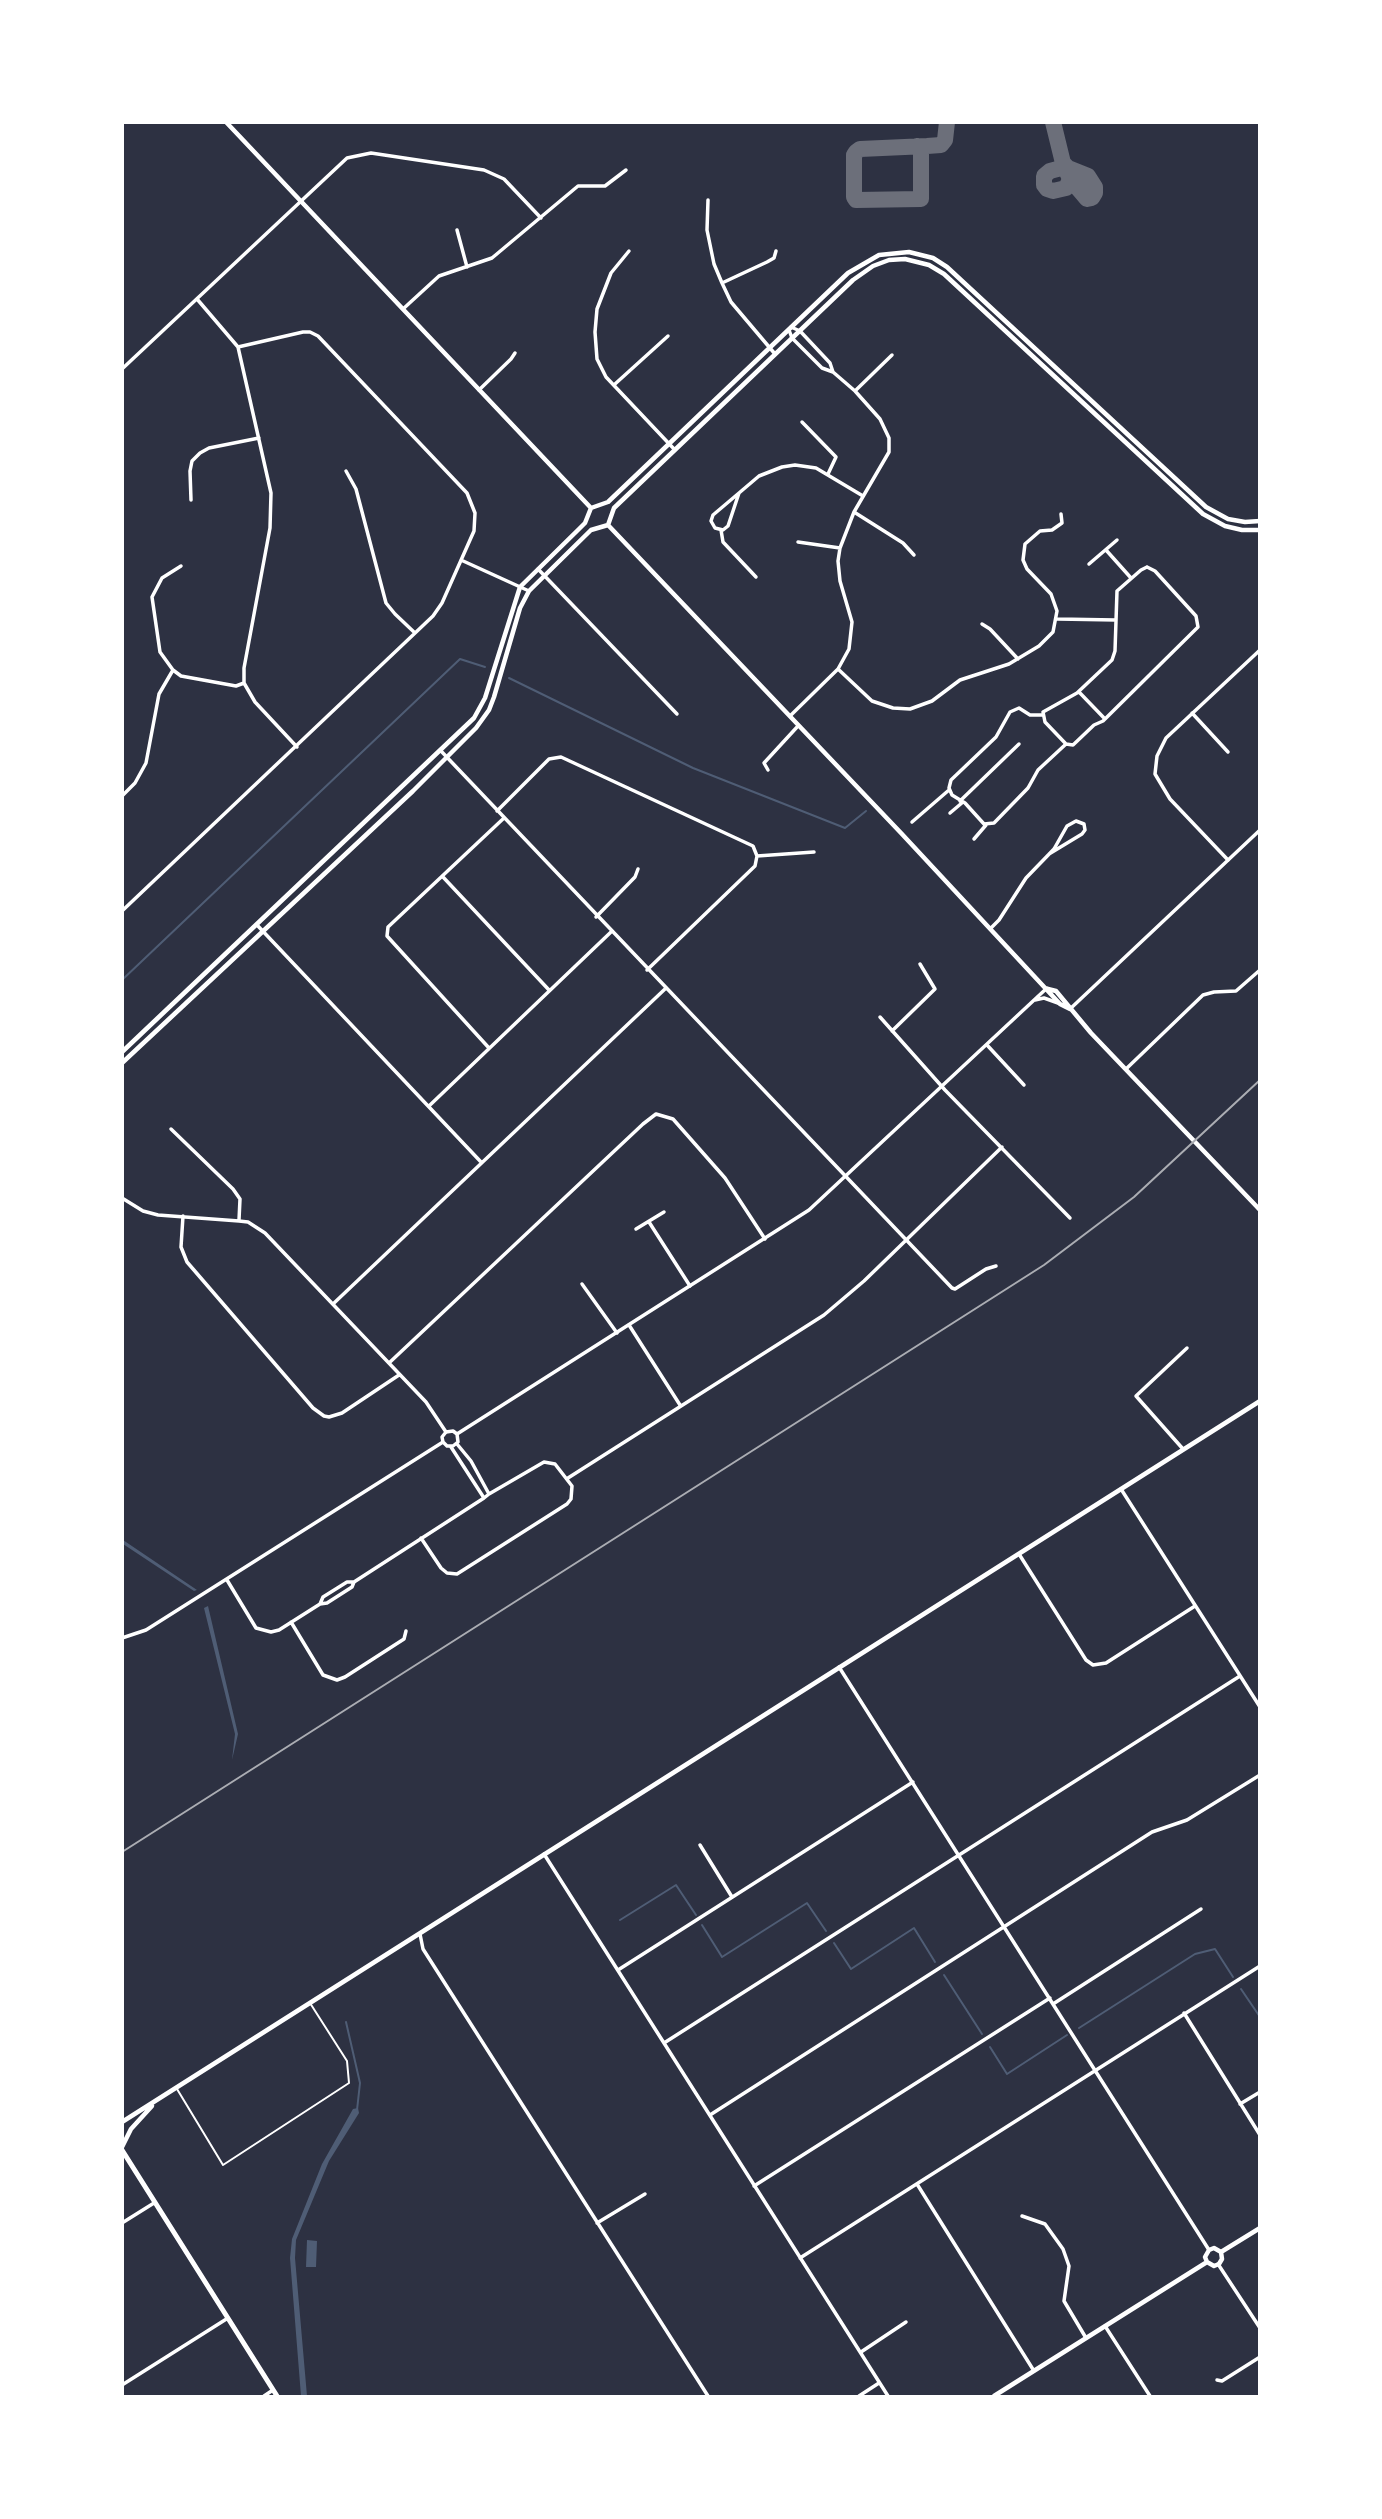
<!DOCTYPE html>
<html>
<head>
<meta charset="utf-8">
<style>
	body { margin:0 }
	#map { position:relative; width:1382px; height:2519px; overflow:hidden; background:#2d3142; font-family:Bitter,serif }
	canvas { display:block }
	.frame { position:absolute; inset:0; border:124px solid #fff; pointer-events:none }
</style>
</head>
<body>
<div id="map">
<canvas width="1382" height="2519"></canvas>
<div class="frame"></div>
</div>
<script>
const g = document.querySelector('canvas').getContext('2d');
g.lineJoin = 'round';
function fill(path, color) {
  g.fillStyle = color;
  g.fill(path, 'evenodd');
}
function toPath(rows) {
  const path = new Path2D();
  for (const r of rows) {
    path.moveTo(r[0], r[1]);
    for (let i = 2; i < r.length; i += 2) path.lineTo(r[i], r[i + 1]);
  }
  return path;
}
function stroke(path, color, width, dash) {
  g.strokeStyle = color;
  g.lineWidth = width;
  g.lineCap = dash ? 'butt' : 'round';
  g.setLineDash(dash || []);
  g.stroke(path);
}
fill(toPath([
	[123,1540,197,1590,194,1591,123,1544],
	[208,1606,238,1734,232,1760,235,1734,204,1608],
	[358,2108,359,2113,329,2161,296,2240,295,2258,307,2396,301,2396,290,2258,292,2239,322,2164,353,2109],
	[307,2240,317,2241,316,2267,306,2267]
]), '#4f5d75');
stroke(toPath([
	[509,678,693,768,845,828,866,811],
	[122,980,460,659,485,667],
	[620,1920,676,1885,696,1915],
	[702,1925,722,1957,807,1903,826,1931],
	[834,1943,851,1969,914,1928,935,1962],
	[944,1975,982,2034],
	[1241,1989,1260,2017],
	[346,2022,360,2083,357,2110],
	[1079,2028,1195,1954,1215,1949,1233,1977],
	[990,2047,1007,2074,1067,2035]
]), '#4f5d75', 2);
stroke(toPath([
	[1053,122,1063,163,1068,168,1088,176,1095,187,1095,193,1092,198,1087,199,1070,179],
	[917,146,921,151,921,199,856,200,854,197,854,155,856,152,860,149,927,146,941,145,945,140,947,122],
	[1063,163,1070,179,1066,188,1053,191,1047,189,1044,185,1044,176,1050,171,1061,168,1063,163]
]), '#6c6f7a', 16);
stroke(toPath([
	[177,2089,223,2165,349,2083,347,2061,310,2003]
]), '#fff', 2);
stroke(toPath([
	[708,200,707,230,714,264,722,283,731,302,775,354],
	[457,230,467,267],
	[629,251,611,273,597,309,595,332,597,359,606,377,675,450],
	[722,283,767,262,774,258,776,251],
	[197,299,238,347,271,493,270,528,244,668,244,683,255,702,297,747],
	[403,309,439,276,492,258,578,186,605,186,626,170],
	[791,327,800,331,830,363,833,372],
	[789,330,792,338,822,368,833,372,855,391,880,419,889,438,889,452,854,512,840,548,838,561,840,581,852,622,849,649,838,669,790,716],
	[122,369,347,158,371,153,484,170,504,179,541,218],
	[615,384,668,336],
	[479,390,511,359,515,353],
	[855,391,892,355],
	[802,422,836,457,828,474],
	[346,471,356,489,386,603,395,614,415,633],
	[739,493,713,515,711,521,715,528,723,530,728,526,739,493,759,476,782,467,795,465,816,468,863,496],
	[191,500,190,471,192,461,200,453,209,448,259,438],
	[854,512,903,543,914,555],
	[721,530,723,542,756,577],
	[798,542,840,548],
	[1106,550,1131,578],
	[461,560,529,591],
	[1089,564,1117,540],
	[181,566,162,578,152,597,160,652,173,670,181,676,236,686,244,683],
	[1147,567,1155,571,1196,616,1198,627,1103,721,1094,725,1073,745,1066,744,1045,722,1043,712,1077,693,1112,660,1115,651,1117,591,1141,570,1147,567],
	[538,569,677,714],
	[1057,619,1116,620],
	[982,624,990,629,1018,659],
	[838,669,872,701,893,708,910,709,932,701,960,680,1009,664,1039,646,1053,632,1057,611,1051,594,1027,569,1023,560,1025,544,1040,531,1052,530,1062,523,1061,514],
	[1079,692,1105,719],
	[1192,713,1228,752],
	[1042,715,1030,715,1019,708,1010,712,996,737,951,780,949,788,952,795,965,803,984,824,994,823,1028,788,1038,770,1066,744],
	[441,751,952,1288,955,1289,986,1269,996,1266],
	[768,770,764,763,798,726],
	[122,796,135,783,146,763,159,694,173,670],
	[960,801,1019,744],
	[497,811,549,759,561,757,753,846,757,856,755,866,647,970],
	[950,813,963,802],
	[912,822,949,790],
	[974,839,986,825],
	[757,856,814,852],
	[1228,860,1170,799,1155,774,1157,756,1166,738,1260,650],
	[443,877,549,990],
	[122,911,433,616,442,603,474,531,475,513,467,493,318,336,310,332,303,332,238,347],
	[596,917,635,877,638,869],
	[257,925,481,1162],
	[991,928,999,920,1026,878,1054,849,1067,826,1076,821,1084,824,1085,830,1082,834,1049,854],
	[880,1017,945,1090,1070,1218],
	[892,1031,935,989,920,964],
	[987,1045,1024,1085],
	[489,1048,387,936,388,927,504,818],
	[1126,1069,1203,995,1214,992,1236,991,1260,970],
	[429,1106,611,932],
	[171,1129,233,1189,240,1199,239,1220],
	[122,1198,143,1211,158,1215,239,1221,248,1222,265,1233,426,1402,446,1432],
	[183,1216,181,1247,187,1262,313,1408,324,1416,329,1417,342,1413,399,1375],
	[649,1222,690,1286],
	[636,1229,664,1212],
	[582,1284,617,1333],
	[333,1304,665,989],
	[629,1325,680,1405],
	[389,1363,643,1124,656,1114,673,1119,725,1178,765,1239],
	[457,1444,471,1461,489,1494],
	[451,1447,484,1498],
	[1183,1449,1136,1396,1187,1348],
	[568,1478,824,1315,864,1281,1002,1147],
	[1121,1489,1260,1707],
	[1019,1554,1086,1660,1093,1665,1106,1663,1195,1606],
	[227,1580,256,1628,271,1632,279,1630,320,1604],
	[354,1582,347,1582,323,1597,320,1604,327,1603,352,1587,354,1582,484,1498,489,1494,544,1462,555,1464,572,1486,571,1499,567,1504,457,1574,447,1573,441,1568,421,1538],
	[291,1622,323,1675,337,1680,345,1677,404,1639,406,1631],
	[839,1667,1209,2250],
	[700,1845,732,1897],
	[544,1854,888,2396],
	[420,1934,423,1949,708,2396],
	[618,1970,913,1782],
	[1053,2004,1201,1909],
	[1184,2013,1260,2135],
	[664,2043,1240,1676],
	[1240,2104,1260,2092],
	[710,2115,1152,1832,1187,1820,1260,1775],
	[917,2184,1034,2371],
	[754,2186,1050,1998],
	[1022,2216,1045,2224,1063,2249,1069,2266,1064,2301,1086,2338],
	[122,2223,154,2203],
	[597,2223,645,2194],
	[800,2258,1260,1966],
	[1218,2264,1260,2328],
	[1105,2326,1150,2396],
	[861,2352,906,2322],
	[1217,2380,1222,2381,1260,2357],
	[122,2385,228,2318],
	[264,2396,273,2390],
	[859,2396,879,2383]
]), '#fff', 3.5);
stroke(toPath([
	[1035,1000,1044,998,1058,1003],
	[1070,1009,1260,830],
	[457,1434,809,1210,1047,988],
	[443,1442,447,1446,453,1446,458,1442,457,1434],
	[443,1442,442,1437,446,1432,453,1431,457,1434],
	[122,1638,146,1630,443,1442]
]), '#fff', 3.5);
stroke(toPath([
	[226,122,591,508],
	[591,508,608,502,848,273,879,255,909,252,933,258,947,267,1206,507,1228,519,1245,522,1260,521],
	[608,525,614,508,853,280,873,266,889,260,905,259,929,265,944,274,1203,514,1225,526,1242,530,1260,530],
	[608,525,901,833,1060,1004,1070,1009],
	[1048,989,1056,991,1091,1033,1260,1210],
	[122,1052,474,718,485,698,520,587,579,529,585,523,591,508],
	[122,1063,413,791,476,728,489,710,494,697,520,608,529,591,591,530,608,525],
	[122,2122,1260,1401],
	[122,2147,131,2129,152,2106],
	[1221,2252,1260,2228],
	[1207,2262,1205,2257,1209,2250,1214,2248,1221,2252],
	[1207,2262,1214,2266,1219,2264,1222,2259,1221,2252],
	[994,2396,1207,2262]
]), '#fff', 4.5);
stroke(toPath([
	[122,2150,277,2396]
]), '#fff', 5);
stroke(toPath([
	[122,1852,1044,1265,1134,1197,1260,1080]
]), '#abadb3', 2);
</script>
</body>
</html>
